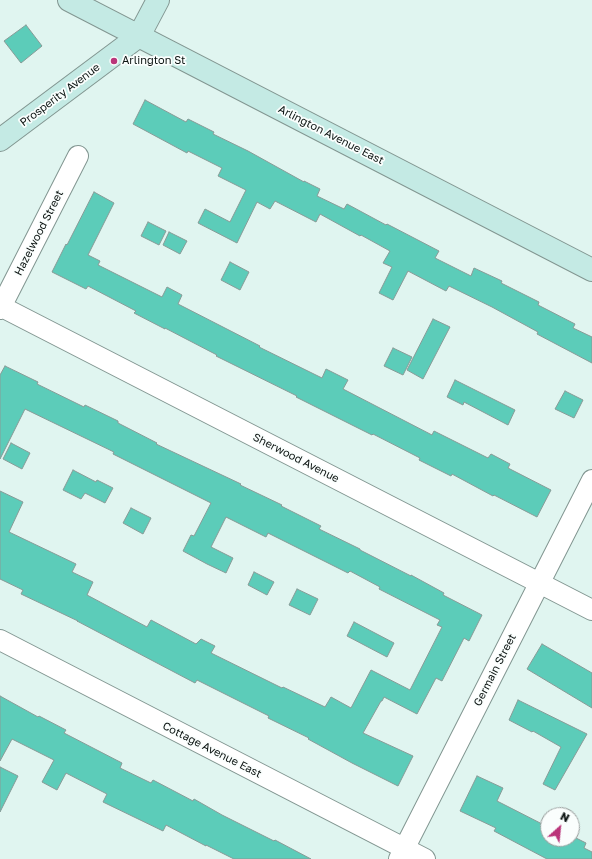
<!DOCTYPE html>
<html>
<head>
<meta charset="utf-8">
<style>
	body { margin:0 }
	#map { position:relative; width:592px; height:859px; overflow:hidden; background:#e0f5f0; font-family:"Golos Text",sans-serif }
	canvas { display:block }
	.north { position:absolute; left:540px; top:807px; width:40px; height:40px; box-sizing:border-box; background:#fafefd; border:1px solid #9ba09f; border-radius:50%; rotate:27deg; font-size:11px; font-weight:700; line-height:16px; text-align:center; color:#0c1412 }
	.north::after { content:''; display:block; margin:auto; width:14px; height:18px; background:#ba357a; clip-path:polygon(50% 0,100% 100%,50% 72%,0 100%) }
</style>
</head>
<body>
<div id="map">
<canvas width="592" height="859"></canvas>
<div class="north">N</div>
</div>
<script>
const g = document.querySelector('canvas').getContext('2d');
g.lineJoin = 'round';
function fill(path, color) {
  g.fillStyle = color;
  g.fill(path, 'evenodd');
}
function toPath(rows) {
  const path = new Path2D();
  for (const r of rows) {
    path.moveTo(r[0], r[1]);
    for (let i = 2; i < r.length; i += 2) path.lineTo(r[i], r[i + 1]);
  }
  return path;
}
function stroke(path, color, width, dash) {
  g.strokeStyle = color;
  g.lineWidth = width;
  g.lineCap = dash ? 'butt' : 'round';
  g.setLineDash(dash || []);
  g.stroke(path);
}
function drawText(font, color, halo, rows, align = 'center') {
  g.font = font + ' "Golos Text",sans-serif';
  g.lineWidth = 3.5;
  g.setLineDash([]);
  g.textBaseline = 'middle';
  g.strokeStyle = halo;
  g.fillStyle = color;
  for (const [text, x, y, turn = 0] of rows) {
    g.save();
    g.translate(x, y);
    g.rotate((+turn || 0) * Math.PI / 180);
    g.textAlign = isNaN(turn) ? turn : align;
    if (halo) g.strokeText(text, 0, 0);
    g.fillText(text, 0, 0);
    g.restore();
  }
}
const building = toPath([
	[26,25,42,46,21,63,4,41,26,25],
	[145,100,186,122,188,119,214,132,213,134,248,151,304,182,304,181,320,189,317,196,344,209,347,204,386,225,387,224,439,251,435,258,471,276,474,268,502,281,501,283,539,302,538,305,575,324,573,328,592,337,592,363,537,334,538,332,492,307,449,286,446,291,408,271,393,300,379,293,392,267,383,263,390,251,361,235,360,236,320,214,316,222,275,201,270,209,257,202,237,243,198,223,205,209,230,222,246,190,218,176,222,168,188,151,187,153,133,124,145,100],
	[94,192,114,203,88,255,100,261,98,265,162,297,167,287,182,295,178,304,260,346,259,347,322,378,326,369,348,380,343,389,432,435,434,431,488,458,491,454,510,464,508,468,551,490,537,517,494,495,493,496,452,474,451,476,419,460,420,458,373,434,372,435,296,397,297,396,216,356,217,355,165,328,165,329,134,313,136,311,88,286,86,289,52,272,66,244,67,245,94,192],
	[148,222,166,231,159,245,141,236,148,222],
	[169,232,187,241,180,254,163,245,169,232],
	[230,262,249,272,240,290,221,280,230,262],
	[433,319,450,327,423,379,407,370,433,319],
	[393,348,412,357,403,375,384,366,393,348],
	[5,366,38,382,37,384,84,407,85,405,118,421,118,423,157,443,156,444,241,484,240,485,282,505,281,506,321,526,319,529,360,549,360,550,411,576,411,575,444,593,443,595,482,615,469,641,464,638,442,681,436,678,417,714,384,697,382,701,381,701,363,733,413,756,398,786,352,763,308,739,309,738,268,718,269,716,197,680,195,683,77,621,78,621,21,594,23,590,0,579,0,491,23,502,9,532,76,564,72,572,93,582,87,595,147,627,151,620,196,644,201,639,215,646,211,653,282,688,283,687,325,707,331,697,351,708,371,670,410,690,442,627,437,625,440,620,379,589,380,587,350,571,348,573,268,533,266,537,226,517,211,547,233,558,226,573,207,564,183,551,191,535,194,536,211,503,113,454,114,452,25,409,0,459,0,375,5,366],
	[455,380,515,410,508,425,464,402,463,405,447,397,455,380],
	[565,391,583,400,574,418,555,409,565,391],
	[11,443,30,453,22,469,3,459,11,443],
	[73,470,96,482,97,480,113,488,105,503,85,493,81,499,63,490,73,470],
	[131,508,151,518,143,534,123,523,131,508],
	[254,572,274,582,267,595,248,585,254,572],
	[297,589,318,599,310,615,289,605,297,589],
	[354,622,394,643,387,657,347,636,354,622],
	[542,644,592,673,592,708,527,669,542,644],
	[0,696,38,717,39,716,66,730,64,733,122,763,120,768,151,783,153,780,193,801,194,799,222,815,274,841,275,840,311,859,234,859,206,845,206,846,166,825,163,831,103,802,107,794,66,773,57,790,42,782,54,760,12,739,0,761,0,696],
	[518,700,587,734,555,790,543,784,561,747,533,731,532,732,509,720,518,700],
	[0,767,18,776,0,812,0,767],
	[477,776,503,788,497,801,548,827,548,839,572,839,572,836,586,843,584,848,592,852,592,859,547,859,494,831,496,828,460,811,477,776]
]);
fill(building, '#5cccb9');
stroke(building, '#879b97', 1);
const street = toPath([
	[0,306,592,610],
	[0,309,78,156],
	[0,640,425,859],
	[399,859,592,480]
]);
const secondary = toPath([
	[69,0,592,270],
	[0,140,139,36,158,0]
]);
stroke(street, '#829691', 22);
stroke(secondary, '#829691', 24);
stroke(street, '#fff', 20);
stroke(secondary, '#c4eae4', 22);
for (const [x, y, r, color] of [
	[114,61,4,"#ba357a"]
]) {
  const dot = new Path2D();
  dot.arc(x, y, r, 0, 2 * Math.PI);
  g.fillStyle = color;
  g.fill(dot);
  stroke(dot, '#fafefd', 1.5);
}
drawText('11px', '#0c1412', '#fafefd', [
	["Arlington St",122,61]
], 'left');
drawText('11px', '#0c1412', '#fafefd', [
	["Prosperity Avenue",60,95,-37],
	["Arlington Avenue East",331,135,27],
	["Hazelwood Street",39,233,-63],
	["Sherwood Avenue",296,458,27],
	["Germain Street",495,670,-63],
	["Cottage Avenue East",212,750,27]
]);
</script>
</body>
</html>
